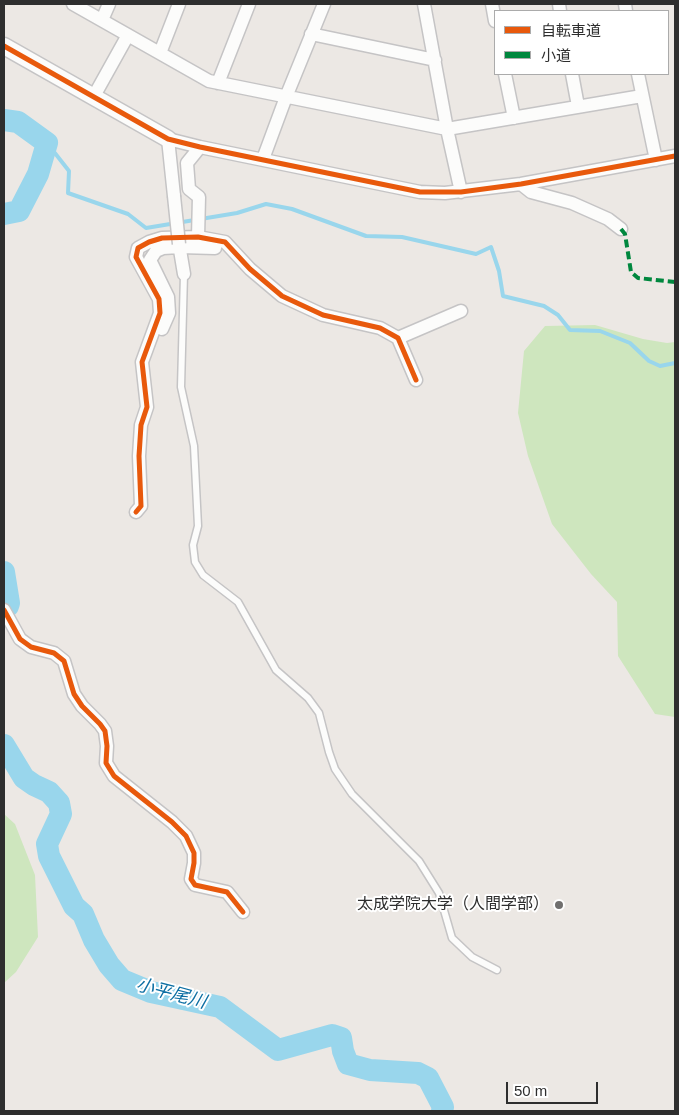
<!DOCTYPE html>
<html>
<head>
<meta charset="utf-8">
<style>
	body { margin:0 }
	#map { position:relative; width:679px; height:1115px; overflow:hidden; background:#ece8e4; font-family:Arial,"Noto Sans JP",sans-serif }
	canvas { display:block }
	.frame { position:absolute; inset:0; border:5px solid #2e2e2e; pointer-events:none }
	.legend { position:absolute; left:494px; top:10px; width:175px; height:65px; box-sizing:border-box; background:#fff; border:1px solid #ababab; margin:0; padding:6px 9px; list-style:none; font-size:15px; color:#2e2e2e }
	.legend li { display:flex; align-items:center; gap:10px; height:25px }
	.legend b { width:25px; border:1px solid #ababab }
	.scale { position:absolute; left:506px; top:1082px; width:92px; height:22px; box-sizing:border-box; border:2px solid #2e2e2e; border-top:0; padding-left:6px; font-size:15px; line-height:18px; white-space:nowrap; color:#2e2e2e; -webkit-text-stroke:4px #fff; paint-order:stroke }
</style>
</head>
<body>
<div id="map">
<canvas width="679" height="1115"></canvas>
<div class="frame"></div>
<ul class="legend">
<li><b style="height:6px;background:#e8590c"></b>自転車道</li>
<li><b style="height:6px;background:#00873e"></b>小道</li>
</ul>
<div class="scale">50 m</div>
</div>
<script>
const g = document.querySelector('canvas').getContext('2d');
g.lineJoin = 'round';
function fill(path, color) {
  g.fillStyle = color;
  g.fill(path, 'evenodd');
}
function toPath(rows) {
  const path = new Path2D();
  for (const r of rows) {
    path.moveTo(r[0], r[1]);
    for (let i = 2; i < r.length; i += 2) path.lineTo(r[i], r[i + 1]);
  }
  return path;
}
function stroke(path, color, width, dash) {
  g.strokeStyle = color;
  g.lineWidth = width;
  g.lineCap = dash ? 'butt' : 'round';
  g.setLineDash(dash || []);
  g.stroke(path);
}
function drawText(font, color, halo, rows, align = 'center') {
  g.font = font + ' Arial,"Noto Sans JP",sans-serif';
  g.lineWidth = 4;
  g.setLineDash([]);
  g.textBaseline = 'middle';
  g.strokeStyle = halo;
  g.fillStyle = color;
  for (const [text, x, y, turn = 0] of rows) {
    g.save();
    g.translate(x, y);
    g.rotate((+turn || 0) * Math.PI / 180);
    g.textAlign = isNaN(turn) ? turn : align;
    if (halo) g.strokeText(text, 0, 0);
    g.fillText(text, 0, 0);
    g.restore();
  }
}
fill(toPath([
	[595,325,643,339,667,343,675,342,675,717,655,714,618,656,617,602,591,574,552,524,528,456,518,413,524,351,545,326],
	[4,814,15,824,35,875,38,937,16,972,4,983]
]), '#cee6be');
stroke(toPath([
	[47,143,69,171,68,193,128,214,146,228,237,213,266,204,292,209,366,236,402,237,476,254,491,247,499,271,503,296,544,306,558,315,570,330,600,331,630,343,649,361,660,366,675,363]
]), '#99d6ec', 4);
stroke(toPath([
	[4,120,18,122,47,143,38,174,19,211,4,214],
	[4,572,9,603,8,606],
	[4,745,24,778,34,785,49,792,59,803,61,814,47,844,49,856,74,906,83,914,94,940,109,965,122,980,151,992,220,1007,278,1050,332,1035,341,1038,343,1051,348,1064,370,1070,418,1073,428,1078,443,1107,442,1111]
]), '#99d6ec', 22);
const service = toPath([
	[184,274,181,387,194,446,198,526,193,545,195,562,203,575,238,602,276,670,308,698,319,713,329,752,335,769,352,794,419,861,439,893,452,938,472,957,497,970]
]);
const minor = toPath([
	[73,4,209,81,447,129,642,96],
	[424,4,447,129,461,192],
	[492,4,495,21],
	[559,4,560,11],
	[625,4,626,11],
	[102,20,109,4],
	[311,34,435,60],
	[160,53,179,4],
	[505,74,514,118],
	[572,74,578,106],
	[638,74,656,160],
	[218,83,249,4],
	[94,96,128,35],
	[263,159,286,97,324,4],
	[521,184,531,192,572,203,608,219,621,229],
	[174,196,168,139,200,147,420,192,445,193,521,184,675,156],
	[198,237,199,197,189,189,187,163,200,147],
	[179,244,184,274],
	[162,329,169,313,168,297,150,260,156,251,163,248,180,247,215,248],
	[398,338,461,311],
	[136,512,141,506,139,456,141,425,147,407,142,362,160,313,159,299,136,257,138,248,149,242,162,238,198,237,225,242,250,269,282,296,323,315,380,328,398,338,416,380],
	[4,610,20,639,31,647,54,653,64,661,74,694,82,706,100,724,105,731,107,746,106,763,114,776,172,822,186,836,194,853,194,863,191,879,195,885,227,892,243,912]
]);
const tertiary = toPath([
	[4,46,168,139]
]);
stroke(service, '#c5c4c5', 9);
stroke(minor, '#c5c4c5', 15);
stroke(tertiary, '#c5c4c5', 19);
stroke(service, '#fcfcfb', 6);
stroke(minor, '#fcfcfb', 12);
stroke(tertiary, '#fcfcfb', 16);
const minorBridge = toPath([
	[174,196,179,244]
]);
stroke(minorBridge, '#c5c4c5', 15, []);
stroke(minorBridge, '#fcfcfb', 12);
stroke(toPath([
	[621,229,625,234,631,272,638,278,675,282]
]), '#00873e', 4, [8, 4]);
stroke(toPath([
	[4,46,168,139,200,147,420,192,461,192,521,184,675,156],
	[136,512,141,506,139,456,141,425,147,407,142,362,160,313,159,299,136,257,138,248,149,242,162,238,198,237,225,242,250,269,282,296,323,315,380,328,398,338,416,380],
	[4,610,20,639,31,647,54,653,64,661,74,694,82,706,100,724,105,731,107,746,106,763,114,776,172,822,186,836,194,853,194,863,191,879,195,885,227,892,243,912]
]), '#e8590c', 5);
for (const [x, y, r, color] of [
	[559,905,5,"#706f6e"]
]) {
  const dot = new Path2D();
  dot.arc(x, y, r, 0, 2 * Math.PI);
  g.fillStyle = color;
  g.fill(dot);
  stroke(dot, '#fff', 2);
}
drawText('16px', '#2e2e2e', '#fff', [
	["太成学院大学（人間学部）",549,905]
], 'right');
drawText('italic 18px', '#0d6fa3', '#fff', [
	["小平尾川",171,994,15]
]);
</script>
</body>
</html>
